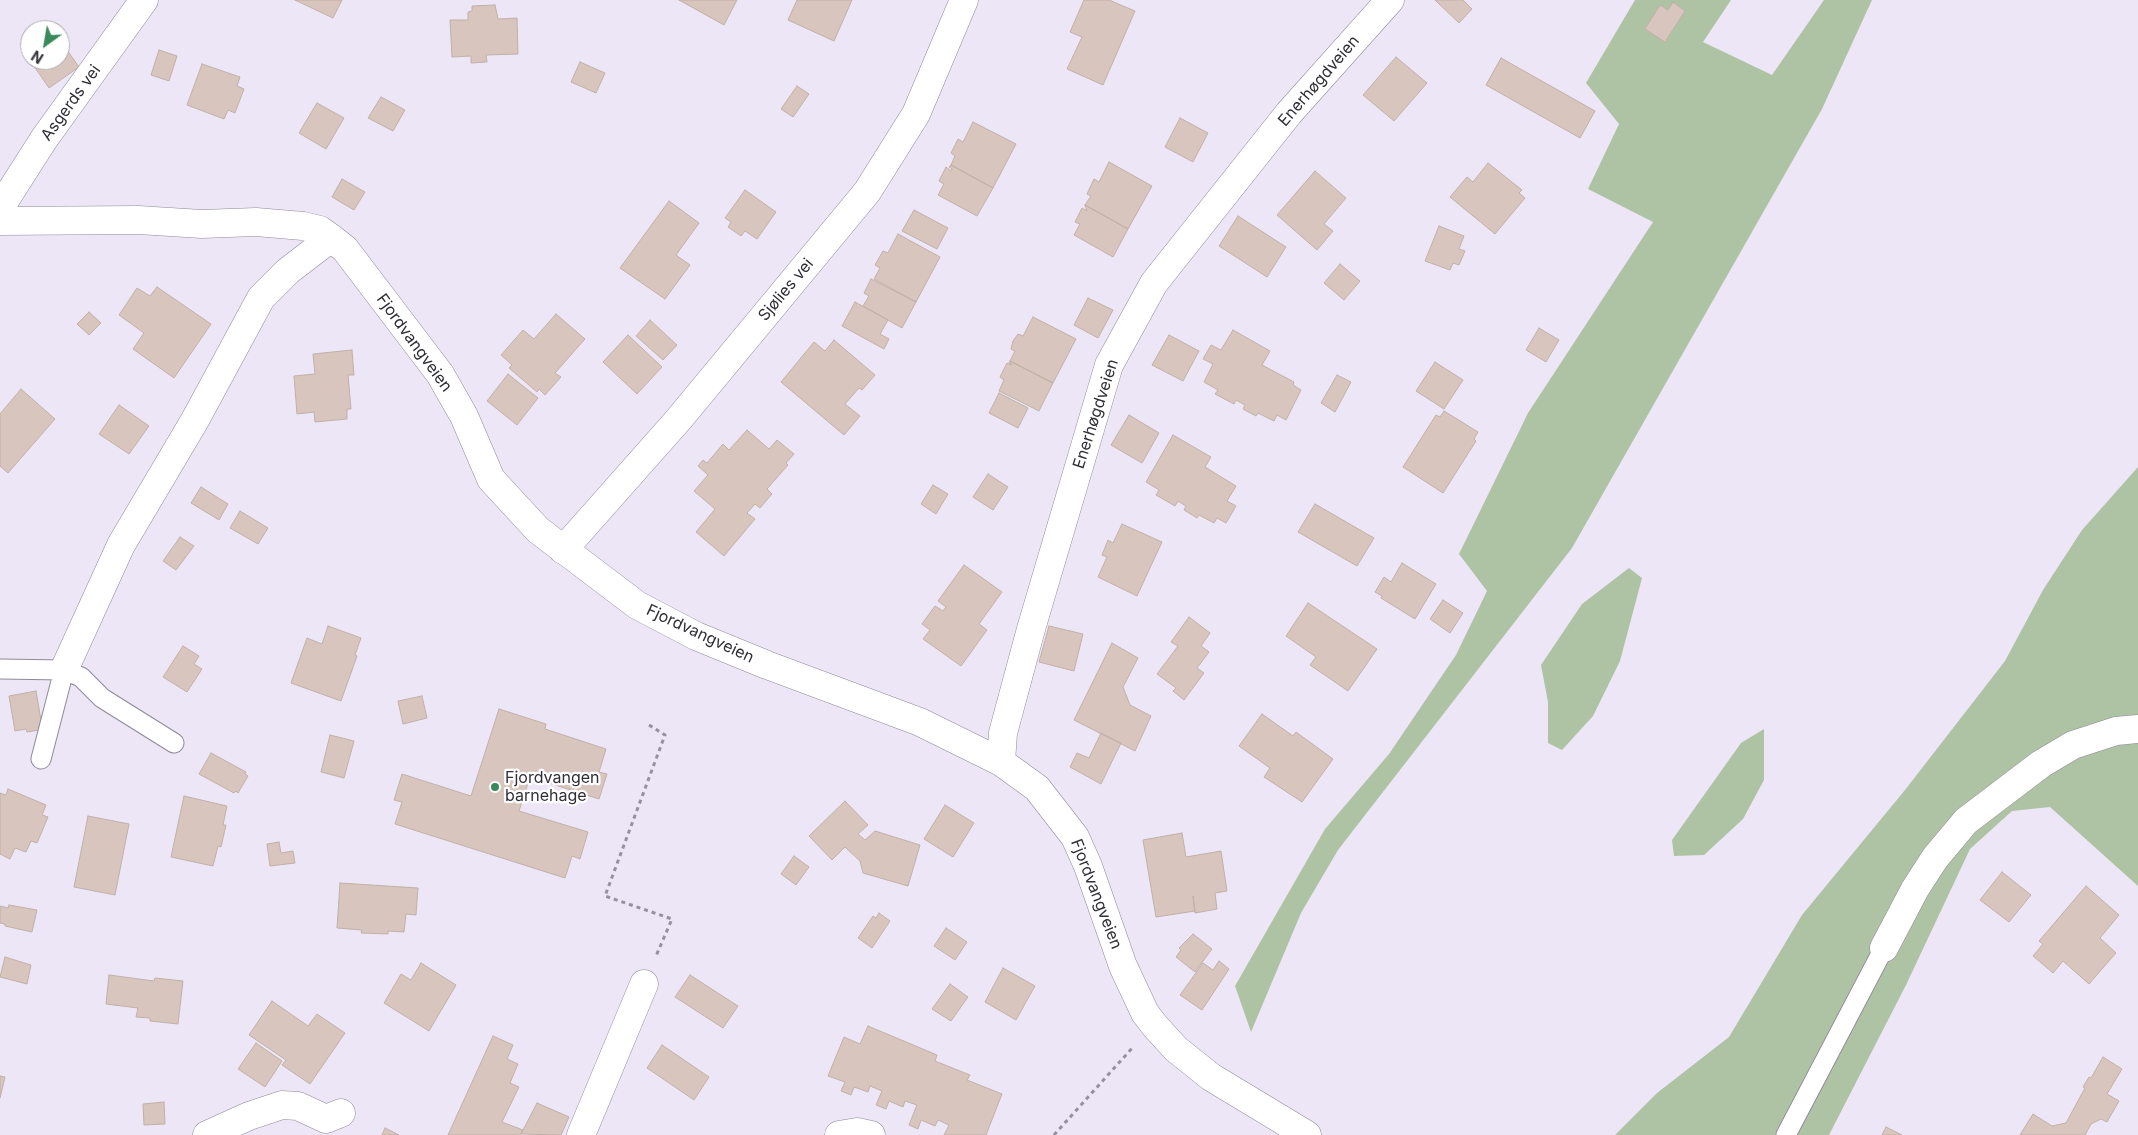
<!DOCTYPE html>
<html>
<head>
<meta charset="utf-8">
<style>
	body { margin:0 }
	#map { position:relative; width:2138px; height:1135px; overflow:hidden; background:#ece6f7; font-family:Inter,sans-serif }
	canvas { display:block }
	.north { position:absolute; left:20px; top:20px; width:50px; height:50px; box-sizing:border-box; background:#fff; border:1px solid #adacae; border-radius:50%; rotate:212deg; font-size:14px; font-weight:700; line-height:20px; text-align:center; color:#312f35 }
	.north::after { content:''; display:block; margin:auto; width:18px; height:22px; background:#38895b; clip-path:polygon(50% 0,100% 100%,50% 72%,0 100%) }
</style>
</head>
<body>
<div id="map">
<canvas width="2138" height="1135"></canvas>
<div class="north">N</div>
</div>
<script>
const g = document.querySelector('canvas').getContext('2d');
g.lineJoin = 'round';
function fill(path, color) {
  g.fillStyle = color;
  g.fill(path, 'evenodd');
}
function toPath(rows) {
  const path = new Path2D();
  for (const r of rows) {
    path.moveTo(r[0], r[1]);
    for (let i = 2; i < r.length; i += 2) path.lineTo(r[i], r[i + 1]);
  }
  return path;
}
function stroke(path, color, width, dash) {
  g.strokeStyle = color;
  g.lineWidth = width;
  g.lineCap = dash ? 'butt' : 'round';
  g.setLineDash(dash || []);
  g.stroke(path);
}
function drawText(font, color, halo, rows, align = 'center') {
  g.font = font + ' Inter,sans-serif';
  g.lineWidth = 4.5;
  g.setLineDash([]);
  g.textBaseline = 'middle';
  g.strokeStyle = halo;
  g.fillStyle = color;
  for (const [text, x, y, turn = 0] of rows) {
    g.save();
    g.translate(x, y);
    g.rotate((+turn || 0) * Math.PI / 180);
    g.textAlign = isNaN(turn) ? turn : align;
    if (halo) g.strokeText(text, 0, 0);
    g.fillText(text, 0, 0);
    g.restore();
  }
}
fill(toPath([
	[1635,0,1731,0,1703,42,1772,75,1824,0,1872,0,1822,109,1572,548,1338,850,1301,913,1251,1032,1235,986,1325,829,1389,754,1456,655,1487,591,1459,554,1528,413,1653,222,1588,189,1619,124,1586,83],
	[2138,467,2138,886,2050,807,2012,811,1970,849,1906,985,1829,1135,1615,1135,1657,1093,1729,1037,1802,915,1905,790,2005,661,2043,590,2082,530],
	[1629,568,1642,578,1620,661,1593,716,1562,750,1548,743,1548,702,1541,665,1582,604],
	[1764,729,1764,780,1743,819,1704,855,1674,856,1672,840,1741,743]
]), '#aec3a4');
const building = toPath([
	[295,0,342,0,333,18,295,0],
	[679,0,737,0,724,25,679,0],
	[797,0,852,0,834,41,788,20,797,0],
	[1084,0,1109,0,1135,11,1103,85,1067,69,1082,37,1070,32,1084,0],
	[1435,0,1463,0,1472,9,1459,23,1435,0],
	[1673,2,1685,11,1665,42,1645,29,1660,5,1668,10,1673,2],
	[495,5,498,19,517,18,518,54,486,55,487,62,471,63,471,56,452,57,450,20,468,20,468,12,472,11,472,6,495,5],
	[60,40,79,67,49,88,25,53,30,49,30,60,60,60,60,40],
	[159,50,177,56,169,81,151,75,159,50],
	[1396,57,1427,83,1394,121,1363,95,1396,57],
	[1501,58,1595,111,1580,138,1486,85,1501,58],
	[580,62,605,73,596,93,571,82,580,62],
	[202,64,240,77,237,86,244,89,235,113,228,110,224,119,187,105,202,64],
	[797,86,809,94,793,117,781,109,797,86],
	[381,97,405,110,393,131,368,118,381,97],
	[317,103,344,118,326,149,299,133,317,103],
	[1180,118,1208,133,1193,162,1165,147,1180,118],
	[973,122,1016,144,993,188,951,165,955,156,951,153,958,139,963,142,973,122],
	[1109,162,1152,186,1128,229,1085,205,1091,196,1087,194,1094,179,1099,182,1109,162],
	[1488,163,1522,190,1519,193,1525,198,1495,234,1450,197,1467,177,1473,182,1488,163],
	[951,165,993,188,977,216,938,195,944,184,939,181,946,167,951,171,952,169,949,167,951,165],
	[1315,171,1346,198,1324,224,1333,231,1317,250,1277,215,1315,171],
	[342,179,365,192,354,210,332,197,342,179],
	[745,190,776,212,757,239,745,231,741,236,728,227,731,222,725,218,745,190],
	[669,201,699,223,676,255,690,265,665,299,620,268,669,201],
	[1085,205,1128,229,1113,257,1074,235,1080,224,1075,222,1082,208,1087,211,1085,205],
	[914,210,948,228,937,249,902,231,914,210],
	[1238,216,1286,247,1267,277,1219,246,1238,216],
	[1439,226,1464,236,1459,249,1465,251,1459,265,1453,263,1450,270,1425,261,1439,226],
	[898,234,940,257,916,302,874,279,880,268,875,265,883,251,888,253,898,234],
	[1340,264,1360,281,1344,300,1324,283,1340,264],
	[871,279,916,302,902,328,863,306,869,296,864,293,871,279],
	[157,287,211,324,174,378,133,349,144,333,119,315,137,288,150,296,157,287],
	[1088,298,1113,310,1098,338,1074,325,1088,298],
	[855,302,888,320,880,334,889,339,884,349,842,326,855,302],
	[89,312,101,323,89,335,77,324,89,312],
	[556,314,585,339,555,373,561,377,545,395,539,389,537,392,509,368,512,365,501,355,523,330,534,339,556,314],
	[1033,317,1076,339,1053,383,1010,361,1015,351,1011,349,1013,341,1018,334,1023,336,1033,317],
	[650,320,677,345,663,360,636,336,650,320],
	[1539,328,1559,340,1546,362,1526,350,1539,328],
	[1233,330,1270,351,1262,365,1294,382,1293,385,1301,390,1286,420,1277,415,1274,421,1258,413,1256,416,1243,409,1245,405,1236,400,1234,404,1215,394,1218,390,1204,382,1213,364,1203,359,1211,345,1221,350,1233,330],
	[628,335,662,367,637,394,603,362,628,335],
	[1169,335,1199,351,1183,381,1152,365,1169,335],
	[834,340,875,375,862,390,859,388,845,404,860,416,844,435,781,382,814,342,825,351,834,340],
	[352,350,354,375,348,375,351,409,347,409,347,419,315,422,314,412,297,414,294,376,315,374,313,354,352,350],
	[1010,361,1053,383,1039,411,999,391,1004,380,1000,377,1007,363,1011,365,1012,364,1009,363,1010,361],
	[1435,362,1463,380,1444,409,1416,391,1435,362],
	[508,374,538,398,517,425,487,401,508,374],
	[1337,375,1351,382,1335,412,1321,403,1337,375],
	[21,389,55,419,8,473,0,466,0,414,21,389],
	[999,393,1028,408,1018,428,989,413,999,393],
	[119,405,149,426,129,454,99,434,119,405],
	[1444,411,1478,432,1474,439,1476,441,1443,493,1403,467,1436,415,1440,417,1444,411],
	[1129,415,1159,433,1142,463,1111,445,1129,415],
	[747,430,769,449,777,440,794,454,786,463,788,465,767,489,772,494,760,508,755,504,747,513,755,519,724,556,696,532,715,509,694,491,708,475,698,466,703,460,707,463,723,444,729,450,747,430],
	[1173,435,1211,457,1205,467,1236,486,1227,501,1236,506,1226,523,1217,518,1214,523,1199,515,1197,518,1184,510,1186,506,1178,501,1175,506,1156,495,1159,490,1146,482,1173,435],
	[988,474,1008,487,993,510,973,497,988,474],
	[933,485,948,494,936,514,921,504,933,485],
	[201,487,228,504,219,520,191,503,201,487],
	[1315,504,1374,538,1357,566,1298,532,1315,504],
	[240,511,268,528,258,544,230,528,240,511],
	[1122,524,1162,542,1137,596,1098,577,1107,557,1102,555,1108,540,1113,543,1122,524],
	[180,537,194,546,176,570,163,561,180,537],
	[1402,563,1436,584,1415,619,1381,598,1382,596,1375,592,1384,577,1391,582,1402,563],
	[964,565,1002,592,979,624,987,630,961,666,923,639,930,630,922,624,935,606,943,611,946,607,938,601,964,565],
	[1443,600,1463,613,1450,633,1430,619,1443,600],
	[1308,603,1377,649,1348,691,1310,665,1316,657,1286,636,1308,603],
	[1189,617,1210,633,1201,646,1209,652,1197,668,1204,673,1184,700,1173,691,1176,688,1157,674,1178,646,1171,642,1189,617],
	[328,626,361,638,355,655,357,656,341,701,291,683,307,638,322,644,328,626],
	[1049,626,1083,634,1074,671,1039,662,1049,626],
	[1112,643,1138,658,1123,687,1130,705,1151,716,1135,751,1074,720,1112,643],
	[183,646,199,656,194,664,202,669,187,692,163,677,183,646],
	[36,691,42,726,38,727,39,730,27,732,26,729,15,731,9,696,36,691],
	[422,696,427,718,403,724,398,701,422,696],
	[499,709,546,724,545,729,606,749,599,772,607,774,599,799,530,777,519,811,588,832,580,859,572,856,565,878,395,824,402,802,394,800,402,774,471,796,499,709],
	[1262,714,1293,736,1296,732,1333,759,1302,802,1264,777,1270,768,1239,746,1262,714],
	[1101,733,1121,743,1101,784,1070,767,1077,753,1089,758,1101,733],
	[330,735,354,741,344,778,321,772,330,735],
	[211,753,246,772,245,774,248,776,238,793,236,791,234,793,199,774,211,753],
	[8,789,46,805,42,815,48,817,37,843,31,841,26,852,15,848,10,859,0,854,0,793,6,795,8,789],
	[184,796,227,806,223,825,226,825,221,847,218,846,213,866,171,857,184,796],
	[845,801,868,825,858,834,865,840,875,831,920,845,908,886,863,873,860,861,845,847,832,860,809,836,845,801],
	[945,805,974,823,953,857,924,839,945,805],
	[88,816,129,824,115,895,74,887,88,816],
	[1182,833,1186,857,1221,851,1227,891,1215,893,1217,909,1195,913,1193,896,1195,911,1156,917,1143,840,1182,833],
	[279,842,281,853,293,851,295,863,270,866,267,844,279,842],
	[794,856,809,867,796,885,781,874,794,856],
	[2002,872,2031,895,2009,922,1980,900,2002,872],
	[340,883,418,888,416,915,406,914,404,932,388,931,388,934,361,933,362,930,337,928,340,883],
	[2086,886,2119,915,2100,938,2116,953,2089,984,2063,961,2053,973,2033,956,2043,944,2039,941,2086,886],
	[9,905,37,910,32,932,5,926,5,924,0,923,0,906,8,908,9,905],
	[879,913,890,921,872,948,858,938,873,916,876,918,879,913],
	[946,928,967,942,955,960,934,946,946,928],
	[1193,934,1212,949,1195,972,1176,957,1181,950,1179,948,1193,934],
	[5,957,31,965,27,984,0,977,5,957],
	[1219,961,1229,969,1202,1010,1180,995,1203,963,1213,970,1219,961],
	[421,963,456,985,429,1031,384,1003,401,974,411,980,421,963],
	[1003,968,1035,986,1016,1020,985,1002,1003,968],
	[109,975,154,981,155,978,183,981,178,1024,150,1021,150,1018,136,1017,138,1008,106,1004,109,975],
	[690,975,738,1006,723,1028,675,997,690,975],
	[950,984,968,997,951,1021,932,1009,950,984],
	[272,1001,308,1026,317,1014,345,1033,310,1084,282,1065,286,1060,249,1035,272,1001],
	[868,1026,937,1055,935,1061,970,1075,967,1080,1002,1094,986,1135,944,1135,949,1125,938,1120,935,1126,921,1120,918,1129,909,1125,917,1105,905,1101,903,1107,889,1101,886,1109,876,1105,882,1091,870,1086,868,1092,854,1087,851,1095,841,1091,845,1082,828,1076,844,1037,860,1044,868,1026],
	[493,1036,513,1045,507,1059,518,1064,510,1083,519,1087,502,1122,523,1130,520,1135,448,1135,493,1036],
	[256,1043,282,1061,265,1087,238,1069,256,1043],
	[662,1045,709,1077,694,1100,647,1068,662,1045],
	[2103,1057,2122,1069,2107,1094,2119,1101,2107,1122,2101,1119,2091,1124,2085,1135,2020,1135,2033,1114,2052,1126,2066,1123,2085,1088,2083,1087,2089,1077,2091,1078,2103,1057],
	[0,1076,5,1077,0,1098,0,1076],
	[164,1102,165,1124,144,1125,143,1104,164,1102],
	[537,1103,569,1117,561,1135,521,1134,537,1103],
	[1886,1127,1902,1135,1882,1135,1886,1127],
	[385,1128,399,1135,382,1135,385,1128]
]);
fill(building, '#d8c6be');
stroke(building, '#c1b0a7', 1);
const service = toPath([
	[0,669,64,670,81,677,102,698,174,743],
	[41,759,64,670],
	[1786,1135,1884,948]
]);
const minor = toPath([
	[0,208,44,139,144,0],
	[0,221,138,220,202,224,256,222,303,226,320,230,331,238,345,249,440,374,464,416,491,479,538,530,637,605,696,636,767,665,920,722,1001,762,1037,788,1075,837,1088,866,1123,966,1145,1013,1155,1026,1176,1049,1211,1077,1307,1135],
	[563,550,679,419,867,192,916,114,964,0],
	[64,670,121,545,195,420,261,298,288,271,331,238],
	[1001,762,1003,733,1031,629,1109,365,1154,283,1289,113,1390,0],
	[1884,948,1915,889,1935,858,1966,821,2041,764,2073,745,2116,731,2138,729],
	[207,1135,249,1116,282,1105,298,1106,326,1119,341,1113],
	[581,1135,644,984],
	[839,1135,857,1132,871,1135]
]);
stroke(service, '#8f8998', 21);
stroke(minor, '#8f8998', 29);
stroke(toPath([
	[649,725,665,735,605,896,672,919,656,956],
	[1054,1135,1134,1046]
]), '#95919d', 3, [4, 4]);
stroke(service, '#fff', 19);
stroke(minor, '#fff', 28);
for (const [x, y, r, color] of [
	[495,787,5,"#38895b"]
]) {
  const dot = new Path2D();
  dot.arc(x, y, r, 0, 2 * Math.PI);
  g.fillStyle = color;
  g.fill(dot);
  stroke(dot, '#fff', 2);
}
drawText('16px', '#312f35', '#fff', [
	["Enerhøgdveien",1319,81,-49],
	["Asgerds vei",71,103,-54],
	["Sjølies vei",786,290,-50],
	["Fjordvangveien",414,343,54],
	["Enerhøgdveien",1096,414,-72],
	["Fjordvangveien",700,634,25],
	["Fjordvangveien",1096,894,69]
]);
drawText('16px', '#312f35', '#fff', [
	["Fjordvangen",505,778],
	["barnehage",505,796]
], 'left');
</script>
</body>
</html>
